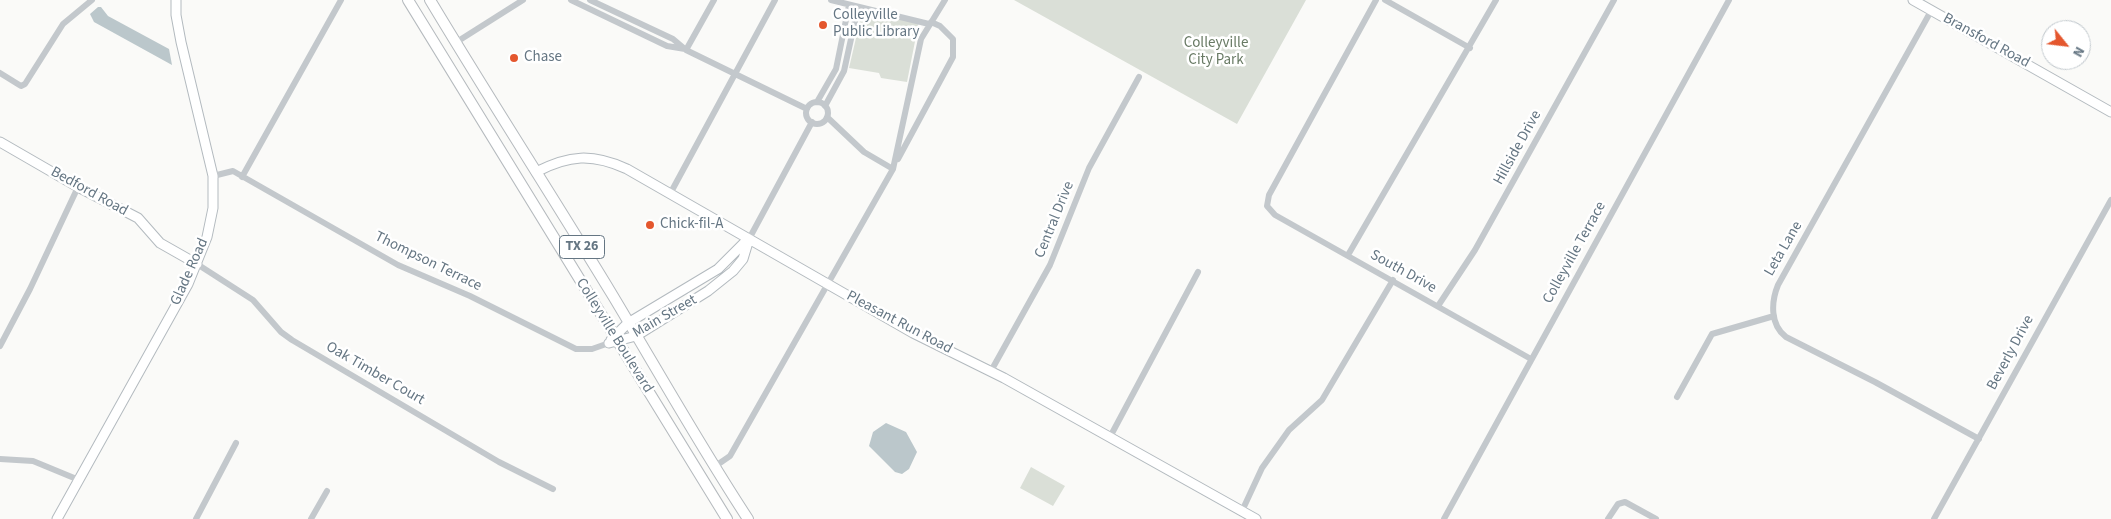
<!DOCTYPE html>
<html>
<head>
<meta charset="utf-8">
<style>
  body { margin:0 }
  #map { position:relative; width:2111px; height:519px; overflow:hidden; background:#fafaf8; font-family:"Source Sans 3",sans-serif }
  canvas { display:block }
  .north { position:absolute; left:2041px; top:20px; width:50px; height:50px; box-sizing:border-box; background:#fff; border:1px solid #c1c8cd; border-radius:50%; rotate:119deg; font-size:14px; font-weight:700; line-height:20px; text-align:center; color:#657683 }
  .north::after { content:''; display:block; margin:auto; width:18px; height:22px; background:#e4572e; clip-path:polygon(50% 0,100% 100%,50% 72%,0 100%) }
</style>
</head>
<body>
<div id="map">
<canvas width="2111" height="519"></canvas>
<div class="north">N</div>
</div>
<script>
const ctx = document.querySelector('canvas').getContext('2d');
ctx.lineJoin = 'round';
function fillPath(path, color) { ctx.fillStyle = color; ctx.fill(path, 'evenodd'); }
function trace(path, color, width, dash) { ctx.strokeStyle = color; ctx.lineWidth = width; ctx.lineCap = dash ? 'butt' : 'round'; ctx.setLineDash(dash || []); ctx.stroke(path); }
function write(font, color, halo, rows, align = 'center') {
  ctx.font = font + ' "Source Sans 3",sans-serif'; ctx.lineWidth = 5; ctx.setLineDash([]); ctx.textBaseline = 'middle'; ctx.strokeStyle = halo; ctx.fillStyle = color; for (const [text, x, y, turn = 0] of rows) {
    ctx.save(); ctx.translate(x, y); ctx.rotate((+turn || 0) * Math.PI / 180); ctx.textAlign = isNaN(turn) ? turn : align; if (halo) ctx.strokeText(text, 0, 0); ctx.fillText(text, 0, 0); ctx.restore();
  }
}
fillPath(new Path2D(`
  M1014 0H1306L1237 124Z
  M863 8 919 21 907 82 881 78 879 73 849 68Z
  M1031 467 1065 486 1053 506 1020 488Z`), '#dadfd7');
fillPath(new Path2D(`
  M98 7H101L108 16 169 49 172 65 94 22 90 14Z
  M886 423 906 432 917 452 909 469 902 474 895 472 869 446 873 432Z`), '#bbc7cb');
const secondary = new Path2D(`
  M1913 0 2111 112
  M0 142 78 187 138 218 160 243 197 264
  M536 172C569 155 592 153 627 169L913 333 1004 378 1256 519
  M611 340 628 323 718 269 748 239
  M609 343 636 336 708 291 733 271 743 259 749 239
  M57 519 188 284 207 237 213 208V176L181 42 176 15V0`);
const primary = new Path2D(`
  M408 0 727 519
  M430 0C490 100 553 197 613 296 658 371 700 446 748 519`);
trace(secondary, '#b3babf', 11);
trace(primary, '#b5babe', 12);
trace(new Path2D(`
  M571 0 667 46 685 49
  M590 0 673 39 686 50 807 109
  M831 0 929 24
  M1376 0 1269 195 1267 206 1275 215 1531 359
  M1385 0 1470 48
  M1931 11 1778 285C1771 302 1770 325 1786 337L1875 382 1979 439
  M455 43 523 0
  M686 50 714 0
  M0 73 21 86 25 84 63 24 92 0
  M817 102 836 69 849 5
  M806 113a11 11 0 1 1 22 0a11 11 0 1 1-22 0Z
  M825 106 844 71 858 7
  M827 117 864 152 893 169
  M898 159 953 57V39L940 26 931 22
  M213 176 233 171 398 265 470 296 576 349H592L609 343
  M242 177 341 0
  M670 194 775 0
  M749 239 812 122
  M1348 255 1496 0
  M197 264 253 300 281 332 292 340 499 462 553 489
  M1438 306 1475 250 1614 0
  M0 346 30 289 78 187
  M991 371 1050 265 1089 168 1139 77
  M1677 397 1712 334 1774 316
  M1110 437 1198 272
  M0 459 33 461 79 480
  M714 467 730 456 893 169 921 39 945 0
  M1242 511 1262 468 1289 430 1322 400 1393 280
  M196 519 236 443
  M311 519 327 491
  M1444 519 1729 0
  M1608 519 1618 504 1625 502 1656 519
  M1934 519 2111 200`), '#c3c8cc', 6);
trace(secondary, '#fff', 9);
trace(primary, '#fff', 10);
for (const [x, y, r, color] of [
  [823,25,5,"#e4572e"],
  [514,58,5,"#e4572e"],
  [650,225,5,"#e4572e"]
]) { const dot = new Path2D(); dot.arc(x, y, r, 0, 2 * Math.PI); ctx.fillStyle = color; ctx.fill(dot); trace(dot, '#fff', 2); }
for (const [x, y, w] of [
  [582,247,45]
]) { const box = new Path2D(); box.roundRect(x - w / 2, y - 11.5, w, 23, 4); ctx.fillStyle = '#fff'; ctx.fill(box); trace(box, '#657683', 1); }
write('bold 14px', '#657683', null, [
  ["TX 26",582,247]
]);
write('15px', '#657683', '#fff', [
  ["Colleyville",833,16],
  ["Public Library",833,33],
  ["Chase",524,58],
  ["Chick-fil-A",660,225]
], 'left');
write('15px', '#657683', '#fff', [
  ["Bransford Road",1986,41,29],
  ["Hillside Drive",1518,148,-61],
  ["Bedford Road",89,192,29],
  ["Central Drive",1055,220,-68],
  ["Leta Lane",1784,249,-60],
  ["Colleyville Terrace",1575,253,-61],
  ["Thompson Terrace",428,262,26],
  ["Glade Road",190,272,-66],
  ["South Drive",1403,272,29],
  ["Main Street",665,317,-30],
  ["Pleasant Run Road",899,323,28],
  ["Colleyville Boulevard",614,336,58],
  ["Beverly Drive",2011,353,-62],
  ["Oak Timber Court",375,374,30]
]);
write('15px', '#687a64', '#fff', [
  ["Colleyville",1216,44],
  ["City Park",1216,61]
]);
</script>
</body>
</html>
